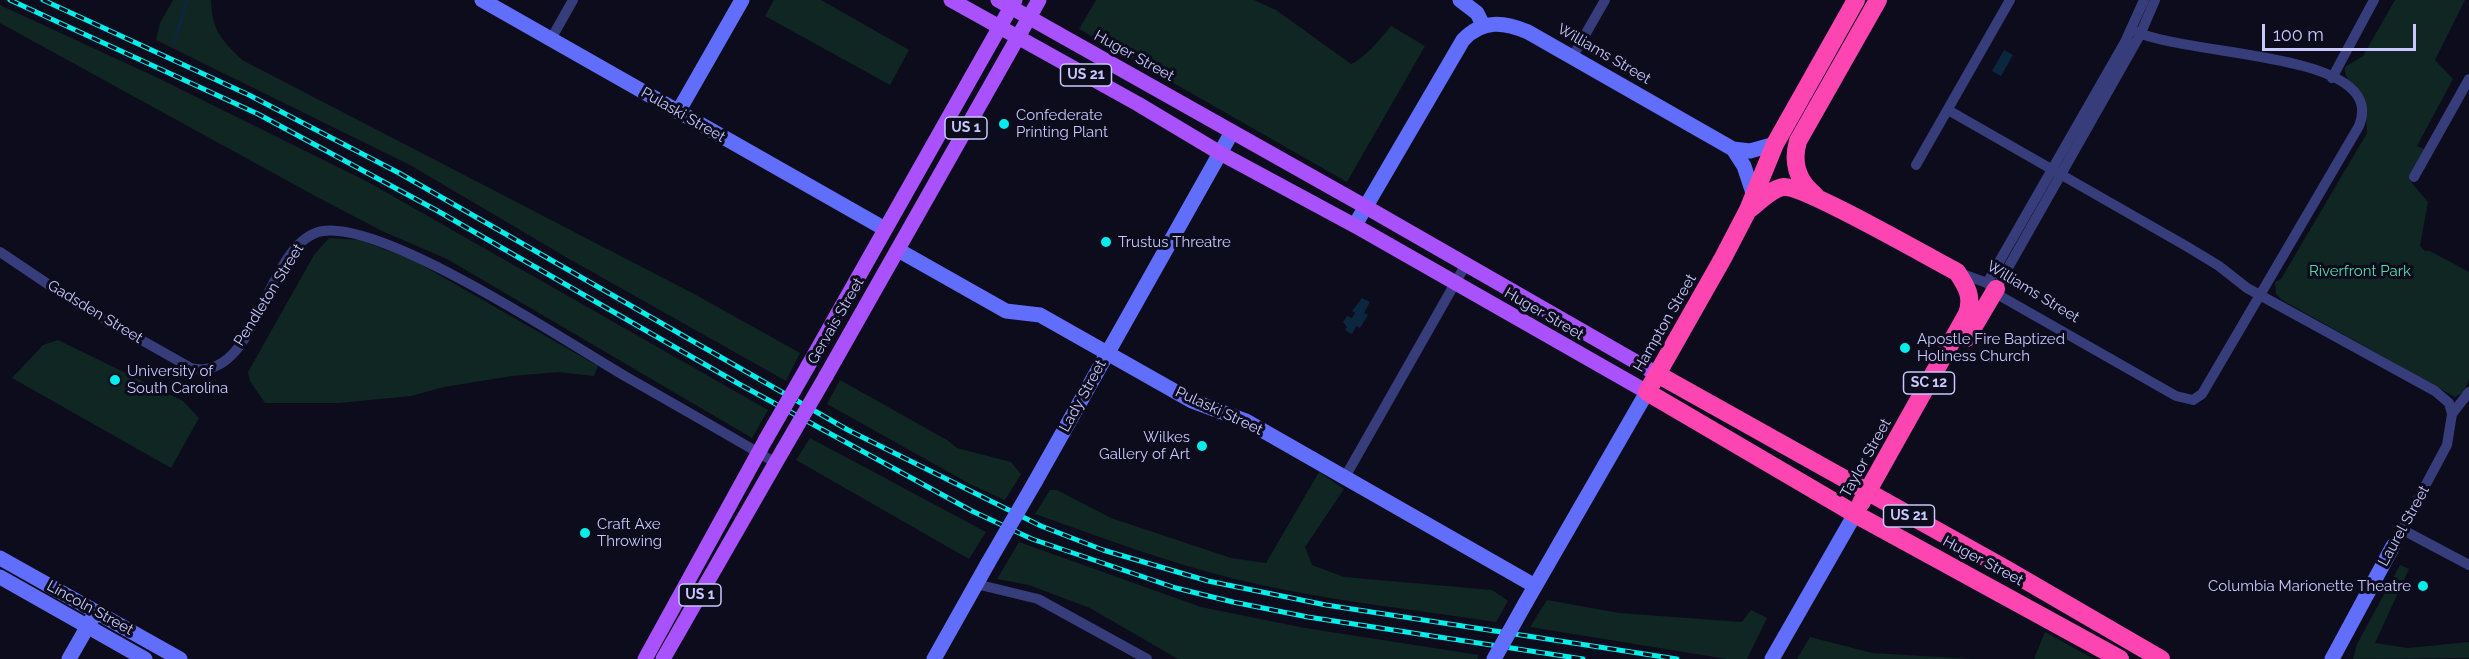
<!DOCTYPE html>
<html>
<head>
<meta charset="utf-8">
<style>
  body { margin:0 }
  #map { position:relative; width:2469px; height:659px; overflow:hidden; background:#0d0c1c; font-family:Raleway,sans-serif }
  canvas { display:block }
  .scale { position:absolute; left:2262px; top:24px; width:154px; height:27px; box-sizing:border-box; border:3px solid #c8c8fe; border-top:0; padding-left:8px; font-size:18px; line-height:21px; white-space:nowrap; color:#c8c8fe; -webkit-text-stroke:4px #0d0c1c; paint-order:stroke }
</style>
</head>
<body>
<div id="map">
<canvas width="2469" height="659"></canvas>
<div class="scale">100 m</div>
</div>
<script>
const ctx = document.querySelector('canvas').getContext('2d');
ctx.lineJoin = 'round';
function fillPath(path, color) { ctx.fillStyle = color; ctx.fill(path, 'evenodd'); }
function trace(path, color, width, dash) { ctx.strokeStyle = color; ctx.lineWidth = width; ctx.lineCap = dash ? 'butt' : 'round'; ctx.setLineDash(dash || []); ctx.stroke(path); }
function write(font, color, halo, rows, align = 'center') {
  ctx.font = font + ' Raleway,sans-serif'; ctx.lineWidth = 6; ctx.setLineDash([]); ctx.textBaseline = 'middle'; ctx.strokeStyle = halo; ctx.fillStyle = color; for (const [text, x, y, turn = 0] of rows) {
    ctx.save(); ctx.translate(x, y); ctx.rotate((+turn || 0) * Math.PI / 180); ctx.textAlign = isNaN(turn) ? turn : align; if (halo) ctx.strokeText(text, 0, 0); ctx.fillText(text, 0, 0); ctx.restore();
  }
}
fillPath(new Path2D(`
  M173 0H211C212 31 221 39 242 60L696 295 800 353 786 381 571 260 410 165 156 40 160 23Z
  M774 0H821L909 50 890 85 765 16Z
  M1096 0H1254L1276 10 1351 64C1362 61 1383 36 1391 26L1425 46 1347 182 1079 29Z
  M2395 0H2465L2435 60 2453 79 2417 146 2424 149 2412 173 2411 182 2428 202 2420 246 2425 251H2430L2469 272V379L2464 392 2455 397 2282 300 2276 294 2275 282 2281 279 2367 133 2365 99C2358 87 2343 81 2345 67L2363 56Z
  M0 5 160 79 368 182 768 410 752 438 447 259 382 231 317 197 0 23Z
  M329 238 360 240 413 260 598 366 594 376 558 372 512 376 444 387 411 396 339 403H265L250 381 248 372 314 255Z
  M58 340 183 401 199 418 171 468 12 378 43 345Z
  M840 380 947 440 957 448 1011 462 1021 474 1005 500 970 484 827 404Z
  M810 438 986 532 969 559 796 460Z
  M1319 472 1344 489 1305 547 1312 565 1344 577 1492 590 1508 601 1496 622C1410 609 1323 600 1239 580 1169 563 1103 538 1035 514L1050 490H1057L1111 518 1231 558 1266 563Z
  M1019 542 1201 607 1305 628 1479 655 1477 659H1178L1090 608 1029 585 997 579Z
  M2400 565 2409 569 2375 643 2408 648 2469 642V658L2353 659 2357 644Z
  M1547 600 1619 613 1742 622 1751 610 1767 618 1747 659H1727L1530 627Z
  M2045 632 2094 659H2034Z
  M1810 637 1872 653 1973 659H1797Z`), '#0f2623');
fillPath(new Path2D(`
  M2004 50 2013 55 2001 76 1992 71Z
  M1362 298 1370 302 1364 313 1368 315 1360 328 1356 326 1352 334 1345 330 1347 327 1343 322 1347 316 1352 318 1355 313 1352 311Z`), '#0c2640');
trace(new Path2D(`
  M174 44 187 0`), '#0c2640', 3);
trace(new Path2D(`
  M551 39 573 0
  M1573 56 1605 0
  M2332 78 2374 0
  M1948 110 2186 246 2219 266 2247 288 2435 391 2449 403 2452 414
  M1916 165 2010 0
  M2414 177 2469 79
  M0 252 76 303 191 368C259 384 265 240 323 231 386 222 564 340 623 375 674 404 725 433 776 463
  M1957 272 1987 283 2002 297 2176 396 2193 400 2202 394 2359 126C2363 116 2364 105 2357 95 2328 52 2183 54 2131 30
  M1987 283 2125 42 2144 0
  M1996 289 2140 35 2155 0
  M1345 477 1466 264
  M2403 530 2469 565
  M2393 546 2447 445 2452 414 2469 392
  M976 584 1038 599 1147 659`), '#373c7b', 10);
trace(new Path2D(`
  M482 0 885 229
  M1460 0 1477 13 1483 25
  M678 112 742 0
  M1733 149 1750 151 1775 144
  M1355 225 1463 40C1483 19 1504 22 1528 32L1733 149 1744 166 1754 196
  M898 250 1006 311 1040 315 1192 401 1246 421 1535 586
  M1035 482 1232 132
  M0 558 180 659
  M0 577 145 659
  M1526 602 1647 392
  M69 659 93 617
  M934 659 988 563
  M1772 659 1855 514
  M2332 659 2393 546`), '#616efc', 15);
trace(new Path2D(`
  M951 0 1138 104 1220 153 1361 229 1647 392
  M998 0 1366 207 1657 374
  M808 366 1015 0
  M826 376 1039 0
  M645 659 766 439
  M663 659 783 450`), '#a951fc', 15);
trace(new Path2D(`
  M1856 0 1775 144 1748 210 1723 258 1647 392 1855 514 2120 659
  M1815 195C1797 181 1792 162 1798 141L1878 0
  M1750 209C1759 202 1772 188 1784 187 1804 185 1930 258 1957 272 1967 287 1973 297 1967 314L1861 503
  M1967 338 1996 289
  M1657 374 2006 569 2161 659`), '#fc45b1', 18);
const rail = new Path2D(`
  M10 0 258 114 436 210 739 384 972 511 1032 539 1176 588 1233 602 1308 617 1583 659
  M43 0 249 95 399 173 848 430 1041 526 1103 550 1208 581 1326 605 1677 659`);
trace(rail, '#04eeec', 5);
trace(rail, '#0d0c1c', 3, [9]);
trace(new Path2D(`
  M988 563 1035 482
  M1494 659 1526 602`), '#616efc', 15);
trace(new Path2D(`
  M766 439 808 366
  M783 450 826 376`), '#a951fc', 15);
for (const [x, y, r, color] of [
  [1004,124,6,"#04eeec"],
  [1106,242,6,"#04eeec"],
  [1905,348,6,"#04eeec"],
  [115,380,6,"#04eeec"],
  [1202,446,6,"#04eeec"],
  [585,533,6,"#04eeec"],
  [2423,586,6,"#04eeec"]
]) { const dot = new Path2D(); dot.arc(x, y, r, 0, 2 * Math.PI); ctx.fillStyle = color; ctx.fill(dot); trace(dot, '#0d0c1c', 2); }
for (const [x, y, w] of [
  [1086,75,51],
  [966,128,42],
  [1929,383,51],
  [1909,516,51],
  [700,595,42]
]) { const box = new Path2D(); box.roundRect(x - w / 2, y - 11, w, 22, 4.5); ctx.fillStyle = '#0d0c1c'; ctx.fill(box); trace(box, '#c8c8fe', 1.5); }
write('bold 14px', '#c8c8fe', null, [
  ["US 21",1086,75],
  ["US 1",966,128],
  ["SC 12",1929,383],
  ["US 21",1909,516],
  ["US 1",700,595]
]);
write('15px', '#c8c8fe', '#0d0c1c', [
  ["Williams Street",1604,54,30],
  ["Huger Street",1134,56,29],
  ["Pulaski Street",683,115,30],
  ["Williams Street",2033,292,31],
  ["Pendleton Street",269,295,-58],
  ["Gadsden Street",95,312,31],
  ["Huger Street",1544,314,30],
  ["Gervais Street",836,321,-60],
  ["Hampton Street",1665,323,-60],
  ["Lady Street",1083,396,-61],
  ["Pulaski Street",1219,411,25],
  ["Taylor Street",1866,458,-61],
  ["Laurel Street",2404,526,-61],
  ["Huger Street",1983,561,28],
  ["Lincoln Street",90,608,29]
]);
write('15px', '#c8c8fe', '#0d0c1c', [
  ["Confederate",1016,115],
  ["Printing Plant",1016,132],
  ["Trustus Threatre",1118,242],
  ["Apostle Fire Baptized",1917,339],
  ["Holiness Church",1917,356],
  ["University of",127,371],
  ["South Carolina",127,388],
  ["Wilkes",1190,437,"right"],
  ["Gallery of Art",1190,454,"right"],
  ["Craft Axe",597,524],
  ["Throwing",597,541],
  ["Columbia Marionette Theatre",2411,586,"right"]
], 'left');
write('15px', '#56dcac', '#0d0c1c', [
  ["Riverfront Park",2360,271]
]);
</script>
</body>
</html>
